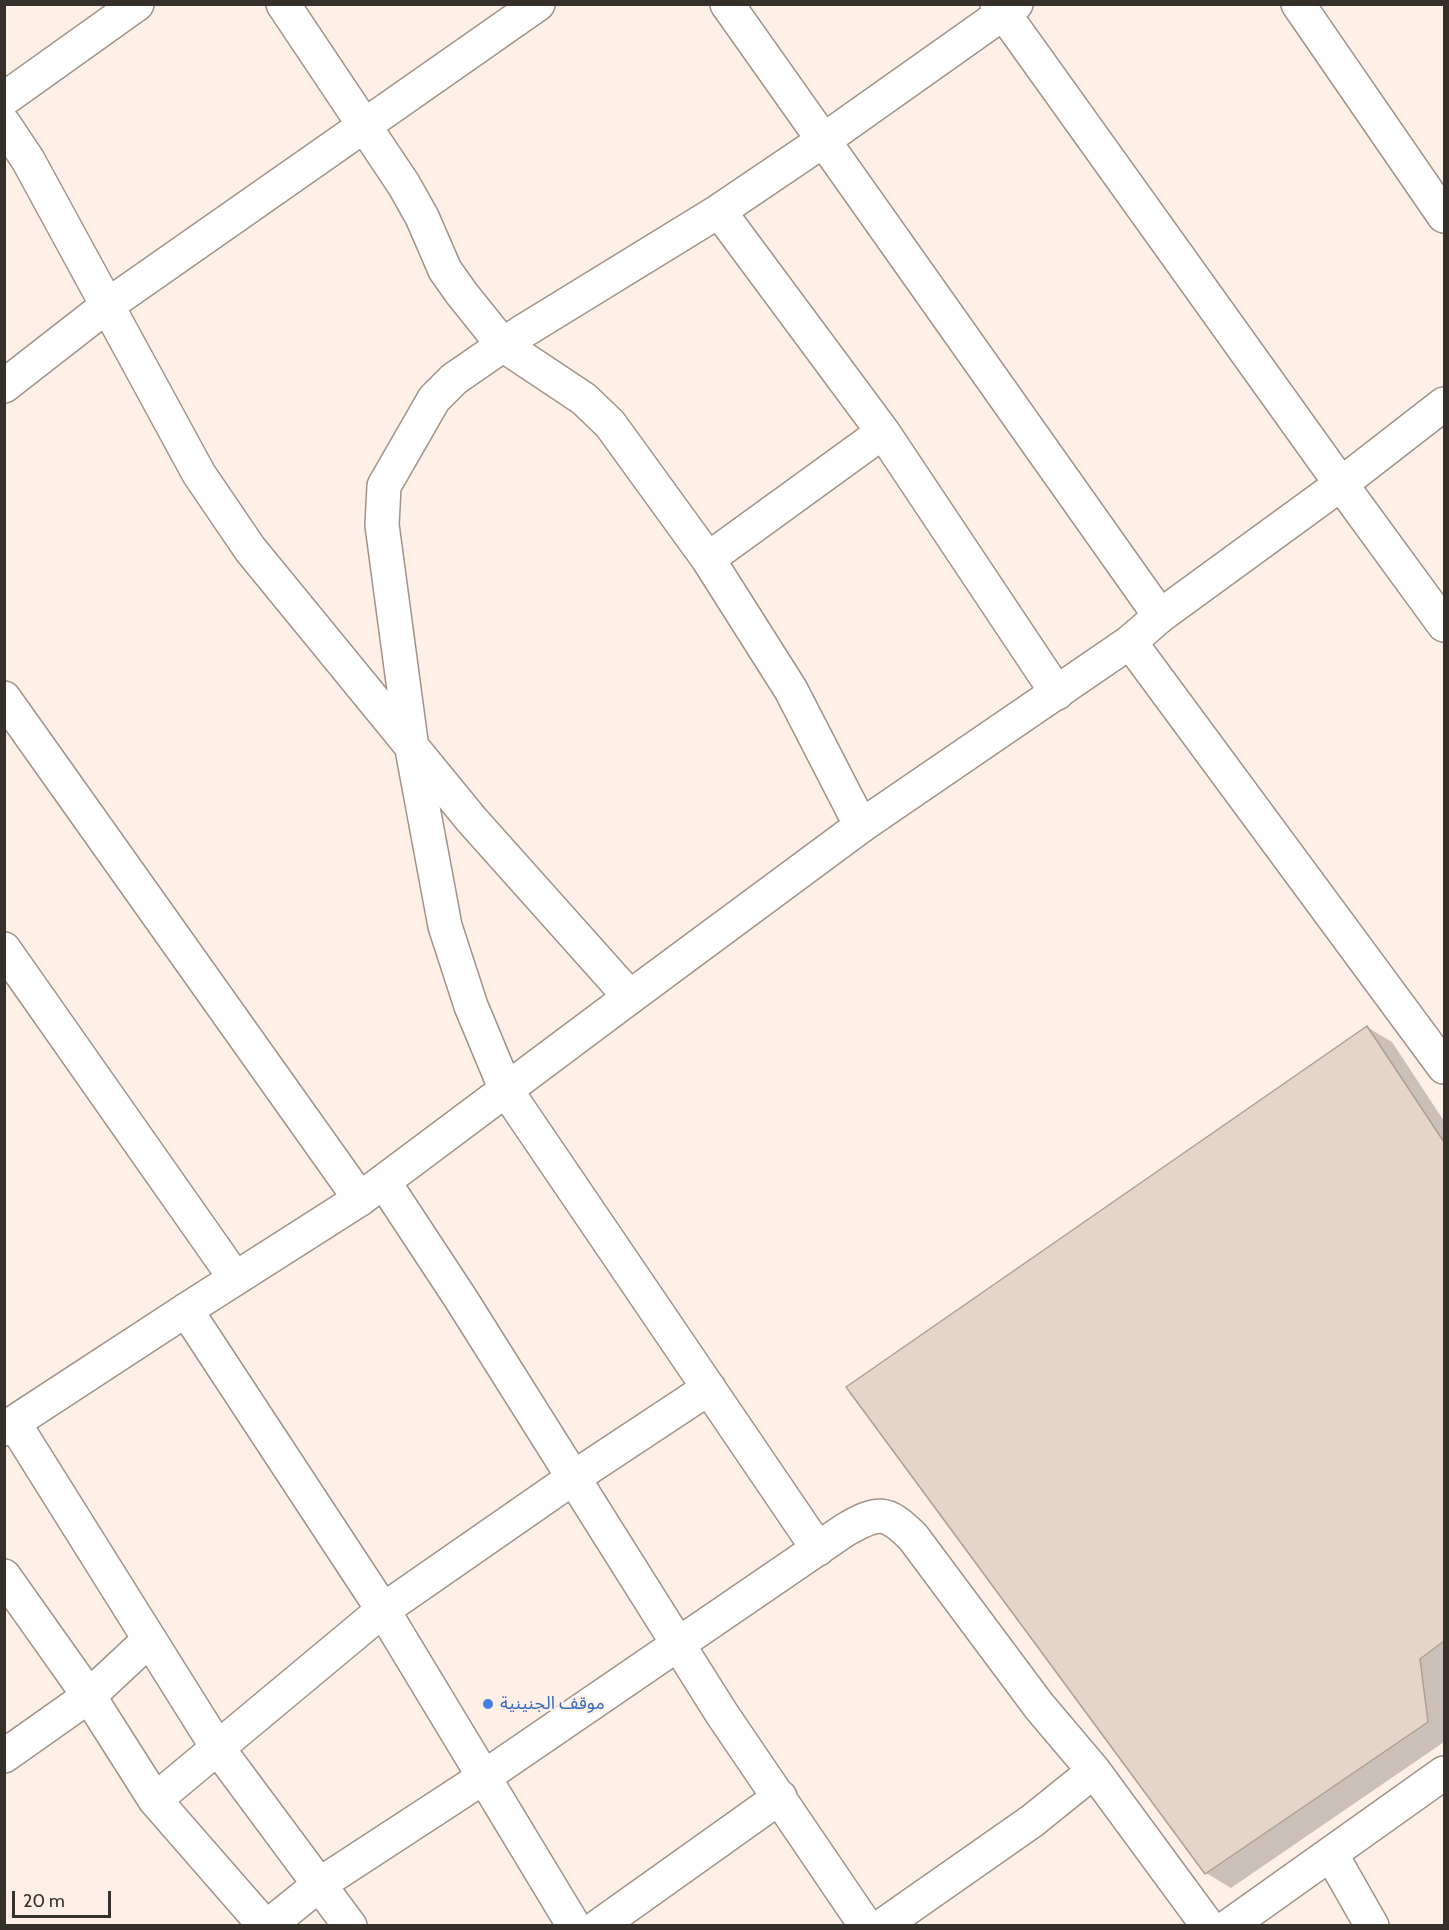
<!DOCTYPE html>
<html>
<head>
<meta charset="utf-8">
<style>
  body { margin:0 }
  #map { position:relative; width:1449px; height:1930px; overflow:hidden; background:#fef0e6; font-family:Cabin,sans-serif }
  canvas { display:block }
  .frame { position:absolute; inset:0; border:6px solid #36302b; pointer-events:none }
  .scale { position:absolute; left:12px; top:1891px; width:99px; height:27px; box-sizing:border-box; border:3px solid #36302b; border-top:0; padding-left:8px; font-size:18px; line-height:21px; white-space:nowrap; color:#36302b; -webkit-text-stroke:4px #fef0e6; paint-order:stroke }
</style>
</head>
<body>
<div id="map">
<canvas width="1449" height="1930"></canvas>
<div class="frame"></div>
<div class="scale">20 m</div>
</div>
<script>
const ctx = document.querySelector('canvas').getContext('2d');
ctx.lineJoin = 'round';
function fillPath(path, color) { ctx.fillStyle = color; ctx.fill(path, 'evenodd'); }
function trace(path, color, width, dash) { ctx.strokeStyle = color; ctx.lineWidth = width; ctx.lineCap = dash ? 'butt' : 'round'; ctx.setLineDash(dash || []); ctx.stroke(path); }
function write(font, color, halo, rows, align = 'center') {
  ctx.font = font + ' Cabin,"Noto Sans Arabic",sans-serif'; ctx.lineWidth = 5; ctx.setLineDash([]); ctx.textBaseline = 'middle'; ctx.strokeStyle = halo; ctx.fillStyle = color; for (const [text, x, y, turn = 0] of rows) {
    ctx.save(); ctx.translate(x, y); ctx.rotate((+turn || 0) * Math.PI / 180); ctx.textAlign = isNaN(turn) ? turn : align; if (halo) ctx.strokeText(text, 0, 0); ctx.fillText(text, 0, 0); ctx.restore();
  }
}
fillPath(new Path2D(`
  M1367 1027 1392 1042 1444 1121V1742L1231 1888 1206 1873 848 1388Z`), '#0003');
const building = new Path2D(`
  M1367 1026 1444 1142V1641L1420 1659 1428 1722 1205 1874 846 1387Z`);
fillPath(building, '#e5d5c9');
trace(building, '#ae9e93', 1.5);
const minor = new Path2D(`
  M283 4 404 185 422 217 445 270 462 294 503 345 584 399 610 424 708 559 791 690 861 826
  M727 4 1160 616
  M997 4 1341 484 1444 625
  M1298 4 1444 216
  M4 99 137 4
  M4 124 28 160 199 474 250 549 471 819 630 997
  M719 211 883 432 1057 693
  M4 386 108 305 538 4
  M708 559 883 432
  M1130 642 1444 1067
  M4 698 360 1199
  M4 949 235 1278
  M384 1182 461 1299 722 1714 866 1926
  M186 1310 383 1610 574 1926
  M14 1423 217 1747 350 1926
  M818 1549 506 1090 471 1006 445 926 412 749 382 525 384 486 434 399 454 379 522 332 719 211 824 140 1016 4
  M4 1576 89 1696 155 1800 265 1926
  M4 1756 89 1696 149 1640
  M155 1800 383 1610 573 1478 709 1388
  M1331 1854 1372 1926
  M268 1926 320 1884 484 1777 845 1530C878 1511 886 1510 913 1537L1039 1706 1094 1771 1208 1926
  M599 1926 780 1797
  M882 1926 1032 1821 1094 1771
  M1229 1926 1444 1773`);
const tertiary = new Path2D(`
  M4 1429 186 1310 360 1199 630 997 861 826 1130 642 1160 616 1341 484 1444 404`);
trace(minor, '#a29388', 36);
trace(tertiary, '#a29388', 36);
trace(minor, '#fff', 33);
trace(tertiary, '#fff', 33);
for (const [x, y, r, color] of [
  [488,1704,6,"#3f7fe0"]
]) { const dot = new Path2D(); dot.arc(x, y, r, 0, 2 * Math.PI); ctx.fillStyle = color; ctx.fill(dot); trace(dot, '#fef0e6', 2); }
write('18px', '#366cbe', '#fef0e6', [
  ["موقف الجنينية",500,1704]
], 'left');
</script>
</body>
</html>
